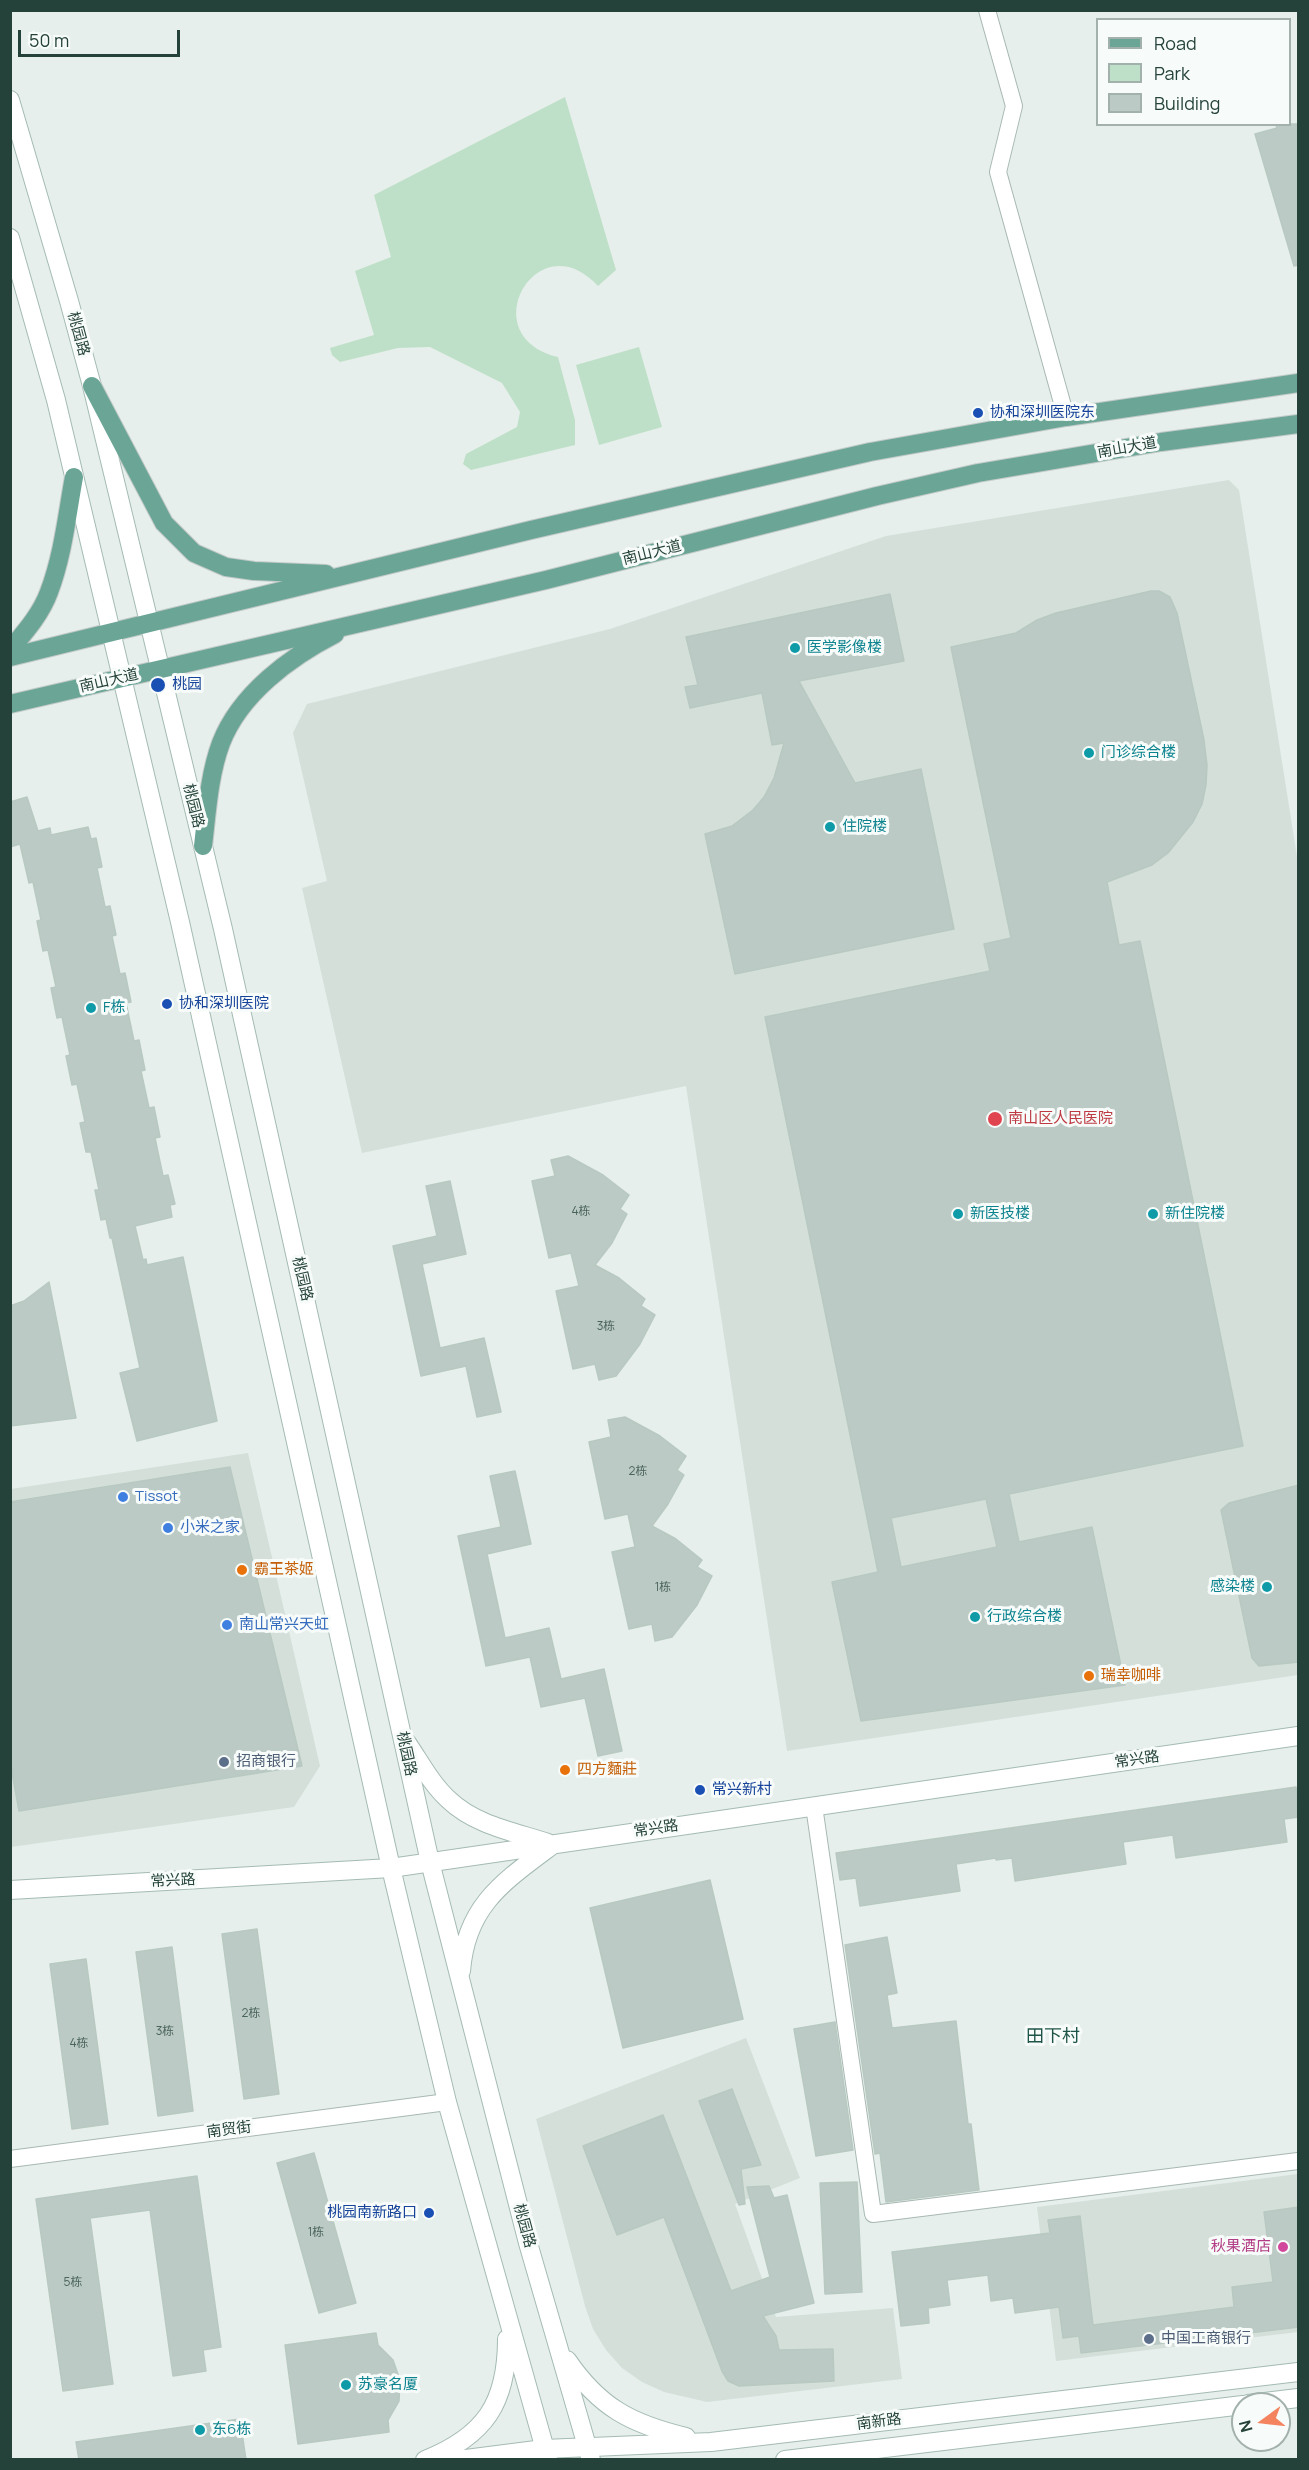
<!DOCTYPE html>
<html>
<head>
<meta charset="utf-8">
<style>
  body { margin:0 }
  #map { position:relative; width:1309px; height:2470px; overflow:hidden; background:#e6efeb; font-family:Manrope,sans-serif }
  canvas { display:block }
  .frame { position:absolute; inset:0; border:12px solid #24423a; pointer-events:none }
  .legend { position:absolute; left:1096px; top:18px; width:195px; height:108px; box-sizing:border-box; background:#f7fbf9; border:2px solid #a3b1ad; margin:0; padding:8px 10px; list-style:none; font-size:18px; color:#24423a }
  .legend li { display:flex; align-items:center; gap:12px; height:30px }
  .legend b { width:30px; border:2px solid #a3b1ad }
  .north { position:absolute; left:1231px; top:2392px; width:60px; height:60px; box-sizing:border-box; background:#f7fbf9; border:2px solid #a3b1ad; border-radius:50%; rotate:255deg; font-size:16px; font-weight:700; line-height:24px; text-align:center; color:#24423a }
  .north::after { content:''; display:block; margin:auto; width:21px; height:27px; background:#f4845f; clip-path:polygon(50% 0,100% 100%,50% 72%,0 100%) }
  .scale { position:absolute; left:18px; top:30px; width:162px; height:27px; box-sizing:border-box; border:3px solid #24423a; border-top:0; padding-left:8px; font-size:18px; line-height:21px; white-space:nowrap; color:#24423a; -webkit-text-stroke:4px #f7fbf9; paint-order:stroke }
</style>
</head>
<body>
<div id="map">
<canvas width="1309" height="2470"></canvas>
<div class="frame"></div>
<ul class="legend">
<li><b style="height:8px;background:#6aa596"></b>Road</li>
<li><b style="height:16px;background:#bfe0c8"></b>Park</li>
<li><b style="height:16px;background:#bbcac4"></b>Building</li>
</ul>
<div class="north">N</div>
<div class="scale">50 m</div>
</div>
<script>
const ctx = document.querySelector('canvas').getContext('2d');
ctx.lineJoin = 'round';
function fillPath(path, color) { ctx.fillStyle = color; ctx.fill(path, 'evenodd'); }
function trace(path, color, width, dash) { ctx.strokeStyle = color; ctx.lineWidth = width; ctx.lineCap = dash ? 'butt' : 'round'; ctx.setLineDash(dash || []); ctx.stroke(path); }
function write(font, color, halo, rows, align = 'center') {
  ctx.font = font + ' Manrope,"Noto Sans SC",sans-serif'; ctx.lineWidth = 6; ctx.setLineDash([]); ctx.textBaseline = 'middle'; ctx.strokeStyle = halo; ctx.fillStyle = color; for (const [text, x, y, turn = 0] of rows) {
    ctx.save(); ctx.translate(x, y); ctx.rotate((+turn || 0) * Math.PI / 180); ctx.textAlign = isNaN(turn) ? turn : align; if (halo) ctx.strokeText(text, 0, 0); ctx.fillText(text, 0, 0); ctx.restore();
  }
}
fillPath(new Path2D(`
  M1229 480 1239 490 1298 863V1675L787 1751 686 1086 362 1153 302 888 327 881 293 733 307 704 610 629 886 536Z
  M248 1453 320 1766 294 1807 11 1847V1489Z
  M746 2038 800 2178 735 2204 776 2317 893 2308 902 2379 707 2402 664 2392 642 2382 622 2368 606 2350 593 2329 585 2306 536 2119Z
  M1298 2174V2332L1056 2361 1037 2207Z`), '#d4dfda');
fillPath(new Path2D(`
  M565 97 616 270 598 286C538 220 471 336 558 357L575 420V445L471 470 463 464 466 454 517 427 520 412 502 383 430 347 398 348 340 362 332 355 330 348 374 335 355 271 391 257 374 195Z
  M639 347 662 427 599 445 576 365Z`), '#bfe0c8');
const building = new Path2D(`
  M1276 124H1299V265L1294 266 1255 134 1277 128Z
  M1151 591H1159L1170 597 1177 613 1204 740 1207 765 1206 785 1202 804 1193 822 1168 853 1152 865 1107 882 1119 945 1140 941 1243 1446 1009 1494 1019 1542 1092 1527 1125 1685 861 1721 832 1582 878 1572 765 1017 990 971 984 944 1011 938 951 647 1016 633 1037 620 1056 613ZM986 1499 997 1547 901 1567 891 1518Z
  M890 594 904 661 799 681 855 783 921 769 954 929 735 974 705 834 732 826 753 810 764 797 774 778 784 743 772 745 762 693 690 708 685 687 698 685 686 637Z
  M27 797 38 831 50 828 51 835 88 827 91 839 96 838 102 867 97 868 105 907 110 906 116 935 112 936 120 974 125 973 131 1002 126 1003 134 1041 139 1040 145 1070 141 1071 149 1108 154 1107 160 1137 155 1138 163 1176 168 1175 175 1204 170 1205 172 1217 135 1226 143 1260 146 1259 147 1265 183 1257 217 1421 137 1441 120 1373 140 1368 112 1238H110L106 1219 101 1220 95 1190H99L91 1152H86L80 1123 85 1122 77 1084 72 1085 66 1056 70 1055 62 1017 57 1018 51 988 56 987 48 950 43 951 37 921 41 920 33 882 29 883 20 844 10 847V802Z
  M568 1156 603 1175 629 1195 620 1209 627 1214 612 1243 595 1265 619 1278 645 1299 641 1306 655 1315 640 1344 616 1376 599 1380 595 1364 573 1369 556 1291 579 1286 571 1253 549 1258 532 1181 555 1176 551 1160Z
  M450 1181 466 1254 422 1264 440 1348 484 1338 501 1412 477 1417 466 1366 421 1376 393 1246 437 1236 426 1186Z
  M49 1282 76 1418 10 1426V1306L24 1301Z
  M625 1417 660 1436 686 1456 677 1470 684 1475 668 1504 652 1526 676 1539 702 1560 697 1567 712 1576 697 1605 672 1637 655 1641 652 1624 629 1629 612 1552 635 1547 628 1514 605 1519 589 1442 611 1437 608 1420Z
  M230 1467 302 1766 19 1811 10 1761V1502Z
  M515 1471 531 1544 487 1554 505 1638 549 1628 561 1679 604 1669 622 1751 598 1756 585 1698 541 1707 530 1657 486 1666 458 1536 501 1527 490 1476Z
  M1299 1485V1662L1259 1666 1252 1658 1221 1510 1229 1503Z
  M1296 1787 1299 1817 1284 1819 1287 1842 1176 1858 1173 1835 1123 1842 1126 1864 1015 1881 1012 1858 996 1860V1858L956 1864 960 1891 860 1906 856 1878 840 1880 836 1853Z
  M710 1880 743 2019 623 2048 590 1908Z
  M257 1929 279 2094 244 2099 222 1934Z
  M887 1937 897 1993 887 1995 892 2028 956 2021 968 2124H971L979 2190 886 2202 880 2153 875 2154 845 1945Z
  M172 1947 193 2111 158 2116 136 1952Z
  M86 1959 108 2124 72 2129 50 1964Z
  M835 2022 853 2150 816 2156 794 2029Z
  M732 2089 761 2165 741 2169 745 2204 739 2205 699 2101Z
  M663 2115 731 2291 770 2277 747 2187 769 2186 774 2198 787 2195 814 2303 763 2316 776 2336 779 2350 833 2349 834 2381 739 2386 728 2381 722 2371 664 2217 617 2235 583 2146Z
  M314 2153 356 2303 319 2313 277 2163Z
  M197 2176 221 2347 203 2350 206 2371 173 2376 150 2210 90 2218 113 2384 63 2391 36 2199Z
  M857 2182 862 2292 825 2294 820 2183Z
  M1299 2207V2327L1081 2353 1079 2336 1063 2338 1059 2307 1015 2313 1013 2298 991 2301 988 2275 947 2280 950 2305 928 2308 929 2323 901 2326 892 2252 1050 2233 1048 2220 1080 2216 1093 2325 1234 2307 1232 2287 1273 2282 1264 2212Z
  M376 2333 378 2345 393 2360 400 2380 399 2401 388 2420 389 2432 298 2444 285 2345Z
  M240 2419 246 2460H79L76 2442Z`);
fillPath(building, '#bbcac4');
trace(building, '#b8c9c2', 1.5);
const street = new Path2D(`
  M987 10 1014 106 998 172 1066 417
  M814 1806 873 2214 1298 2161
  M10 2159 447 2102`);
const secondary = new Path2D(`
  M10 100 69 301 92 386 223 929 430 1862 528 2243 591 2460
  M10 238 56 400 180 922 391 1868 447 2102 548 2460
  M407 1743C420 1762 432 1785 449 1800 475 1825 515 1832 548 1843
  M10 1890 391 1868 1298 1736
  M461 1971C466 1906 503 1882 551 1846
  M567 2360C599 2407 631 2424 686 2437
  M1248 2404 1298 2398
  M425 2460C485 2436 507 2403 507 2339
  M458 2460 544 2449 711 2442 1298 2372
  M785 2460 1243 2405`);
const primary = new Path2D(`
  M92 386 164 523 194 553 226 567 254 571 326 574
  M10 650C25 632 41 614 49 592 63 555 67 515 74 477
  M10 657 531 530 870 452 1066 417 1298 383
  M10 704 546 580 877 496 978 473 1161 442 1298 424
  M203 846C207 812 209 775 221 743 240 694 290 657 335 634`);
trace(street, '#a8b8b2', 18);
trace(secondary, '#a4bbb3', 20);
trace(primary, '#c2cac8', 20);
trace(street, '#fff', 16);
trace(secondary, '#fff', 18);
trace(primary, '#6aa596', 18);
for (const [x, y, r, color] of [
  [978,413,6,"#1a4fb4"],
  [795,648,6,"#0f9aa8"],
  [158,685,8,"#1a4fb4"],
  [1089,753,6,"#0f9aa8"],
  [830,827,6,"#0f9aa8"],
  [167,1004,6,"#1a4fb4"],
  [91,1008,6,"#0f9aa8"],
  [995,1119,8,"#e0444e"],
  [958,1214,6,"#0f9aa8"],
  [1153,1214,6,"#0f9aa8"],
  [123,1497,6,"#3f7fe0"],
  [168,1528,6,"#3f7fe0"],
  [242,1570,6,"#e8710a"],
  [1267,1587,6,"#0f9aa8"],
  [975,1617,6,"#0f9aa8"],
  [227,1625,6,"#3f7fe0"],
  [1089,1676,6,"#e8710a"],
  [224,1762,6,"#5c6f8a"],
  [565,1770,6,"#e8710a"],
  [700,1790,6,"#1a4fb4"],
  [429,2213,6,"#1a4fb4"],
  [1283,2247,6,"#d1479c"],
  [1149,2339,6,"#5c6f8a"],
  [346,2385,6,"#0f9aa8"],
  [200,2430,6,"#0f9aa8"]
]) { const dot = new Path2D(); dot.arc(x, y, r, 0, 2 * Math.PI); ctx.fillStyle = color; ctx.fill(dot); trace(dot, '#f7fbf9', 2); }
write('12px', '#4a645c', null, [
  ["4栋",581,1212],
  ["3栋",606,1327],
  ["2栋",638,1472],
  ["1栋",663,1588],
  ["2栋",251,2014],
  ["3栋",165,2032],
  ["4栋",79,2044],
  ["1栋",316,2233],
  ["5栋",73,2283]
]);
write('15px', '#24423a', '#f7fbf9', [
  ["桃园路",78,334,75],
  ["南山大道",1127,448,-10],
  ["南山大道",652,553,-14],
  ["南山大道",109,681,-13],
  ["桃园路",193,806,76],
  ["桃园路",302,1279,77],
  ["桃园路",406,1754,78],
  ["常兴路",1137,1760,-8],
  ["常兴路",656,1829,-8],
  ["常兴路",173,1881,-3],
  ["南贸街",229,2130,-7],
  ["桃园路",524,2226,75],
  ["南新路",879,2422,-7]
]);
write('15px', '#164399', '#f7fbf9', [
  ["协和深圳医院东",990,413],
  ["桃园",172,685],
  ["协和深圳医院",179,1004],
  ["常兴新村",712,1790],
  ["桃园南新路口",417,2213,"right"]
], 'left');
write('15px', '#0d838f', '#f7fbf9', [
  ["医学影像楼",807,648],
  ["门诊综合楼",1101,753],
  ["住院楼",842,827],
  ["F栋",103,1008],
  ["新医技楼",970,1214],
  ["新住院楼",1165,1214],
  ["感染楼",1255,1587,"right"],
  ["行政综合楼",987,1617],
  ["苏豪名厦",358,2385],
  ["东6栋",212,2430]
], 'left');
write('15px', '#be3a42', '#f7fbf9', [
  ["南山区人民医院",1008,1119]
], 'left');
write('15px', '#366cbe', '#f7fbf9', [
  ["Tissot",135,1497],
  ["小米之家",180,1528],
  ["南山常兴天虹",239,1625]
], 'left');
write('15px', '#c56008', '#f7fbf9', [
  ["霸王茶姬",254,1570],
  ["瑞幸咖啡",1101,1676],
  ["四方麵莊",577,1770]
], 'left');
write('15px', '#4e5e75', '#f7fbf9', [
  ["招商银行",236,1762],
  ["中国工商银行",1161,2339]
], 'left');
write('15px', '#b23c85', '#f7fbf9', [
  ["秋果酒店",1271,2247]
], 'right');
write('18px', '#1f5548', '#f7fbf9', [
  ["田下村",1053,2037]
]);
</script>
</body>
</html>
